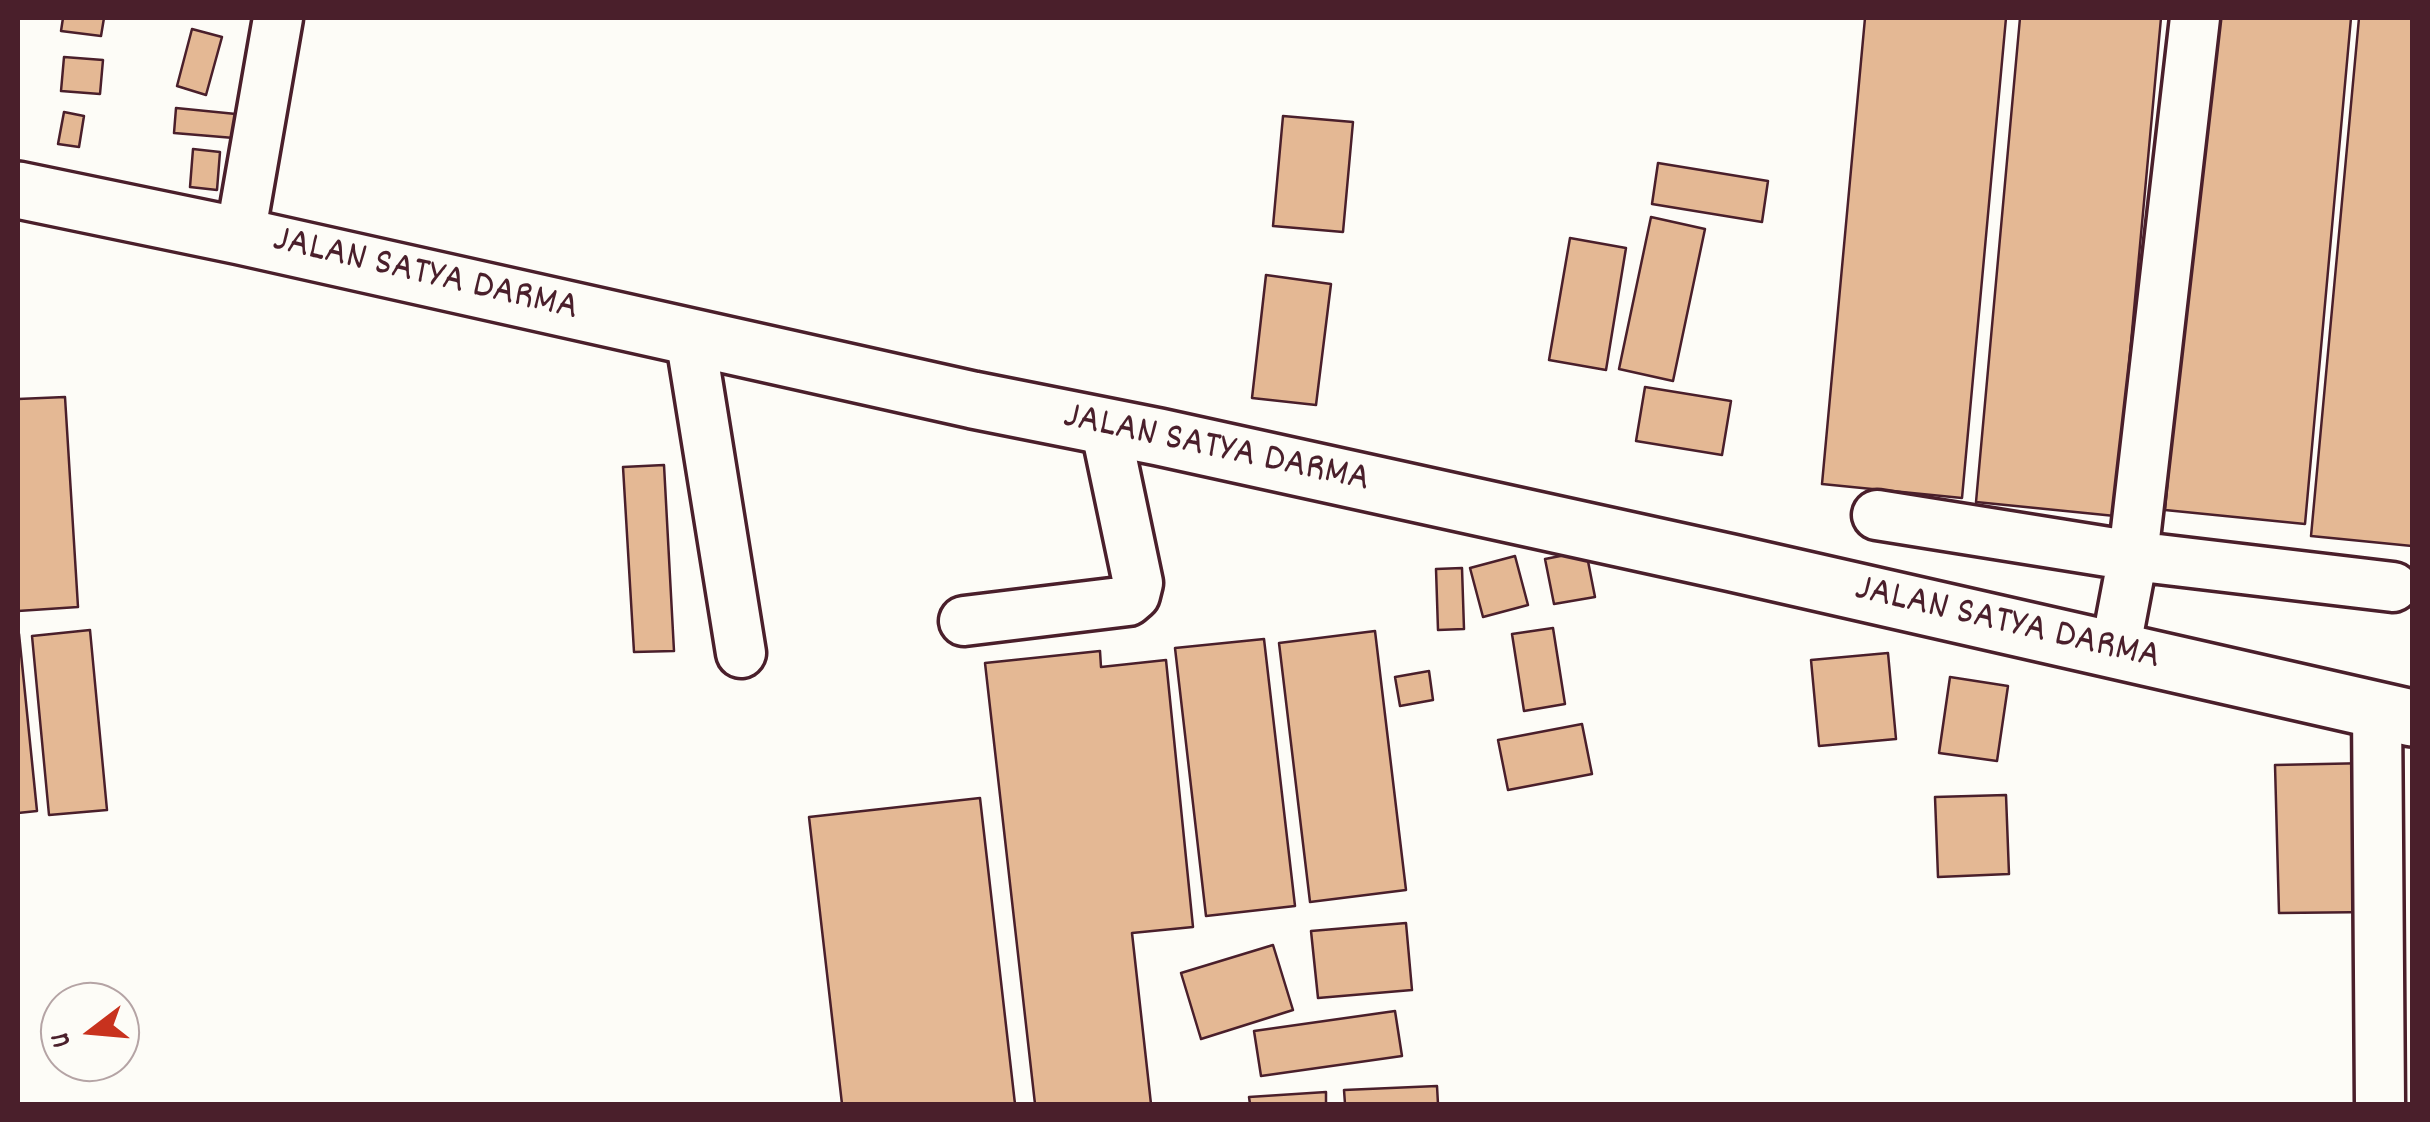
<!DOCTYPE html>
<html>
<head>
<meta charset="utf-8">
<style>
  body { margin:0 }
  #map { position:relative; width:2430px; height:1122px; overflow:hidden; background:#fdfcf7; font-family:Dekko,sans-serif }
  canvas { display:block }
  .frame { position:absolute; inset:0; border:20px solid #4a1f2b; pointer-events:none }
  .north { position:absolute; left:40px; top:982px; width:100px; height:100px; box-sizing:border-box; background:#fdfcf7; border:2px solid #b5a4a5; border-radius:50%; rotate:254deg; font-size:28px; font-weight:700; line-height:40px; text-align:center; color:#4a1f2b }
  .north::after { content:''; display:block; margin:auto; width:35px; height:45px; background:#c8321e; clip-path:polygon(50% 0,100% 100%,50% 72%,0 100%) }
</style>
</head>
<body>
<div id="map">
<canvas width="2430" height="1122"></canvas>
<div class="frame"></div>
<div class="north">U</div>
</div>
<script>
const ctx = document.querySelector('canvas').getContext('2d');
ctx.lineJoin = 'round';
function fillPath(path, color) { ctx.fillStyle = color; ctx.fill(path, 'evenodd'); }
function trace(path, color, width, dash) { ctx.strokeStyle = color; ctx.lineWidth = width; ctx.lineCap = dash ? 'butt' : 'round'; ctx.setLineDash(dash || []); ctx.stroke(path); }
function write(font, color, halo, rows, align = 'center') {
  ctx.font = font + ' Dekko,sans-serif'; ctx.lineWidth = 8; ctx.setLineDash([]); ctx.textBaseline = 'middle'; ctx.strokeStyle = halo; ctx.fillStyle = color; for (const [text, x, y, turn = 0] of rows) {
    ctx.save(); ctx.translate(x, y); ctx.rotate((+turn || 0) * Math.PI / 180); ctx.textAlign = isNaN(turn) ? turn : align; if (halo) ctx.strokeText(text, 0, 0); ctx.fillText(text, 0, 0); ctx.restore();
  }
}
const building = new Path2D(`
  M63 18H104L101 36 61 31Z
  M1865 18H2006L1962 498 1822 484Z
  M2020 18H2161L2115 516 1976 502Z
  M2210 18H2351L2305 524 2165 510Z
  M2359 18H2412V546L2311 536Z
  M192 29 222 37 206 95 177 86Z
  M64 57 103 60 100 94 61 91Z
  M176 108 236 114 234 138 174 133Z
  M64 112 84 116 79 147 58 144Z
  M1283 116 1353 122 1343 232 1273 226Z
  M193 149 220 152 217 190 190 187Z
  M1658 163 1768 181 1762 222 1652 204Z
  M1651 217 1705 229 1673 381 1619 369Z
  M1570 238 1626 248 1606 370 1549 360Z
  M1266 275 1331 284 1316 405 1252 398Z
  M1645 387 1731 401 1722 455 1636 441Z
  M65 397 78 607 18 611V399Z
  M664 465 674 651 634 652 623 467Z
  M1586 551 1595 597 1554 604 1545 559Z
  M1515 556 1528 605 1483 617 1470 568Z
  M1462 568 1464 629 1438 630 1436 569Z
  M1553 628 1565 704 1524 711 1512 634Z
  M90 630 107 810 49 815 32 636Z
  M1375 631 1406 890 1310 902 1279 643Z
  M18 634H19L37 811 18 813Z
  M1264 639 1295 906 1206 916 1175 648Z
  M1100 651 1101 667 1166 660 1193 927 1132 933 1151 1104H1035L985 663Z
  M1888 653 1896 739 1819 746 1811 660Z
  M1429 671 1433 700 1400 706 1395 677Z
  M1950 677 2008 686 1997 761 1939 753Z
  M1582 724 1592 774 1508 790 1498 740Z
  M2370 763 2374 912 2279 913 2275 765Z
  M2006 795 2009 874 1938 877 1935 797Z
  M980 798 1015 1104H842L809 817Z
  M1406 923 1412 990 1318 998 1311 931Z
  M1273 945 1293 1010 1201 1039 1181 973Z
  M1395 1011 1402 1056 1261 1076 1254 1031Z
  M1437 1086 1438 1104H1345L1344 1090Z
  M1326 1092V1104H1250L1249 1097Z`);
fillPath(building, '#e4b894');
trace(building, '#4a1f2b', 2.5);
const minor = new Path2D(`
  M240 236 278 18
  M690 336 741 653
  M1877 515 2133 556 2393 587
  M964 621 1128 601 1135 595 1138 583 1105 426
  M2115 651 2133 556 2195 18
  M2377 710 2380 1104`);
const major = new Path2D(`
  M18 190 240 236 973 400 1159 437 1732 563 2412 718`);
trace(minor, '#4a1f2b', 55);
trace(major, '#4a1f2b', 62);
trace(minor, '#fdfcf7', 48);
trace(major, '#fdfcf7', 55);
write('40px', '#4a1f2b', '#fdfcf7', [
  ["JALAN SATYA DARMA",425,277,13],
  ["JALAN SATYA DARMA",1216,451,12],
  ["JALAN SATYA DARMA",2007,626,13]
]);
</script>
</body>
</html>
